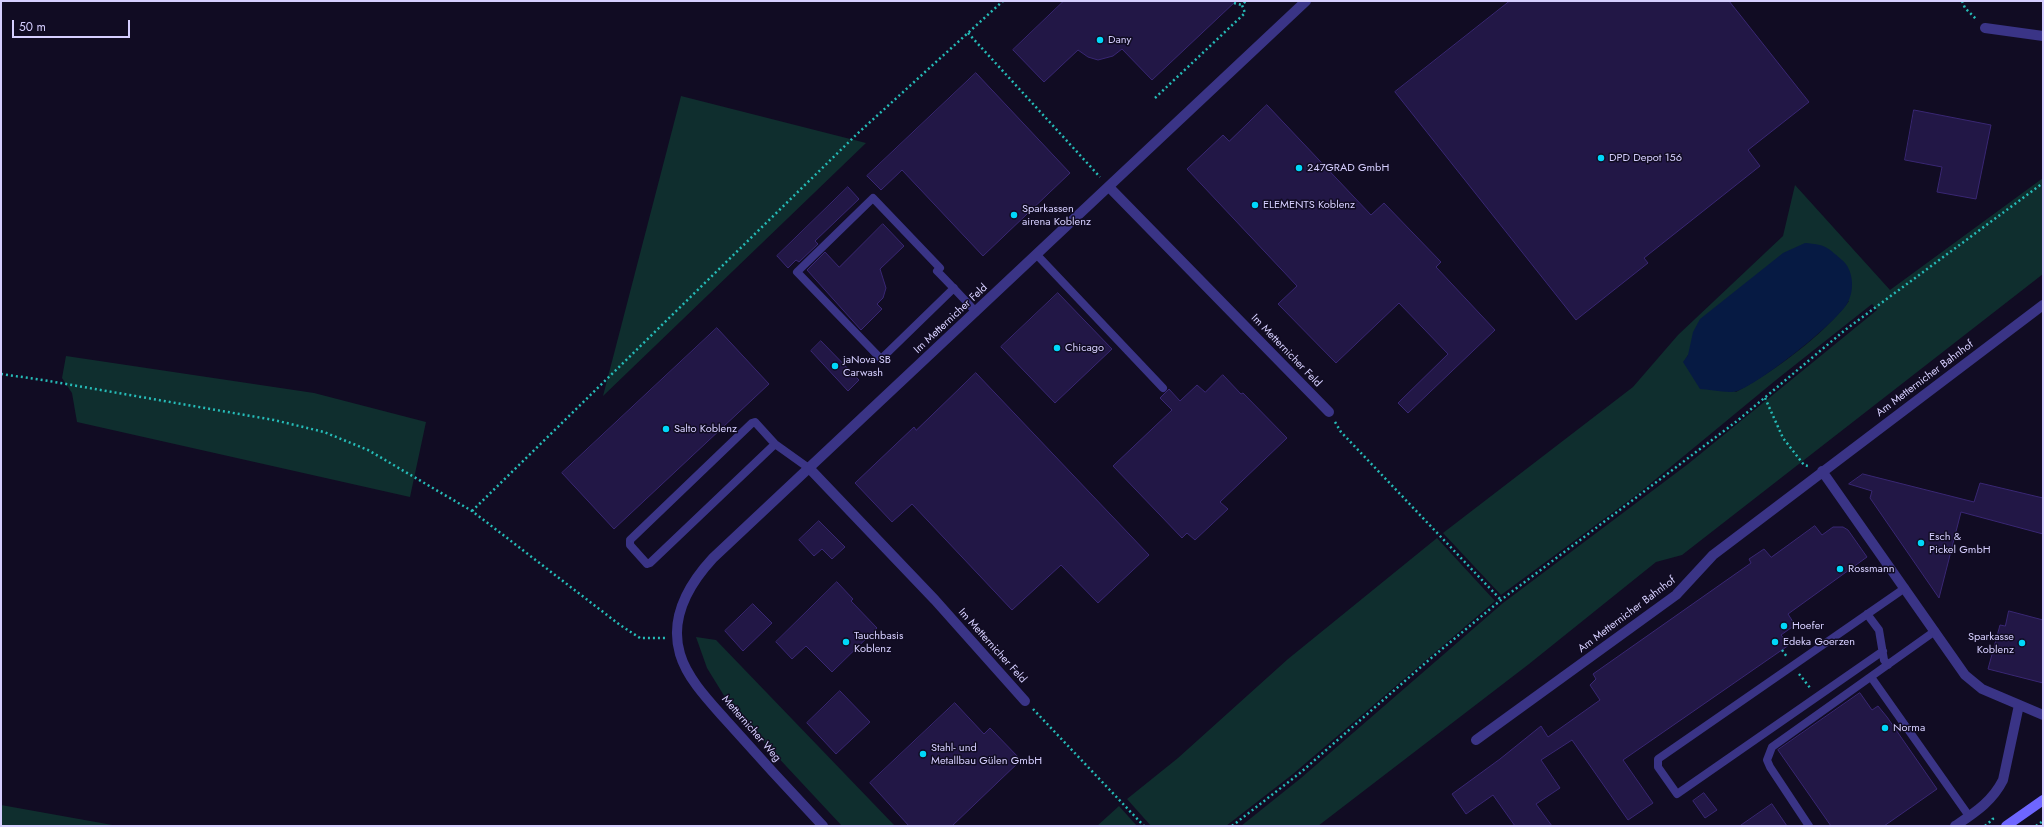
<!DOCTYPE html>
<html>
<head>
<meta charset="utf-8">
<style>
  body { margin:0 }
  #map { position:relative; width:2044px; height:827px; overflow:hidden; background:#110c23; font-family:Jost,sans-serif }
  canvas { display:block }
  .frame { position:absolute; inset:0; border:2px solid #d6cfff; pointer-events:none }
  .scale { position:absolute; left:12px; top:20px; width:118px; height:18px; box-sizing:border-box; border:2px solid #d6cfff; border-top:0; padding-left:5px; font-size:12px; line-height:14px; white-space:nowrap; color:#d6cfff; -webkit-text-stroke:3px #110c23; paint-order:stroke }
</style>
</head>
<body>
<div id="map">
<canvas width="2044" height="827"></canvas>
<div class="frame"></div>
<div class="scale">50 m</div>
</div>
<script>
const ctx = document.querySelector('canvas').getContext('2d');
ctx.lineJoin = 'round';
function fillPath(path, color) { ctx.fillStyle = color; ctx.fill(path, 'evenodd'); }
function trace(path, color, width, dash) { ctx.strokeStyle = color; ctx.lineWidth = width; ctx.lineCap = dash ? 'butt' : 'round'; ctx.setLineDash(dash || []); ctx.stroke(path); }
function write(font, color, halo, rows, align = 'center') {
  ctx.font = font + ' Jost,sans-serif'; ctx.lineWidth = 3; ctx.setLineDash([]); ctx.textBaseline = 'middle'; ctx.strokeStyle = halo; ctx.fillStyle = color; for (const [text, x, y, turn = 0] of rows) {
    ctx.save(); ctx.translate(x, y); ctx.rotate((+turn || 0) * Math.PI / 180); ctx.textAlign = isNaN(turn) ? turn : align; if (halo) ctx.strokeText(text, 0, 0); ctx.fillText(text, 0, 0); ctx.restore();
  }
}
fillPath(new Path2D(`
  M681 96 866 143 603 396Z
  M2043 178V274L1682 555 1656 562 1529 664 1318 826H1241L1301 778 1503 603 1688 464 1877 310 1872 304 1776 380 1639 493 1501 595 1443 533 1633 387 1678 335 1783 236 1795 185 1890 290ZM1849 301C1824 335 1773 372 1736 392L1684 362 1688 355Z
  M66 356 314 393 426 422 410 497 77 422 72 393 62 378Z
  M1437 538 1495 601 1293 774 1226 826H1151L1127 799 1178 758 1288 659Z
  M696 637 716 640 895 826H842L731 707 707 668Z
  M1 805 118 826H1Z
  M1119 806 1137 826H1097Z`), '#0f2e2e');
fillPath(new Path2D(`
  M1805 243C1826 245 1826 246 1842 260 1853 269 1855 289 1848 302 1838 322 1759 384 1737 391 1729 394 1709 389 1700 389L1683 362 1688 355 1693 332 1700 319 1783 253Z`), '#061a43');
const building = new Path2D(`
  M1064 1H1236L1152 80 1122 49 1113 56 1098 60 1088 57 1078 50 1044 82 1013 50Z
  M1510 1H1729L1809 102 1748 150 1760 166 1644 258 1648 263 1576 320 1395 92Z
  M976 73 1070 173 983 256 902 170 881 190 867 176Z
  M1267 105 1371 215 1384 203 1441 262 1436 267 1495 330 1408 413 1398 403 1448 354 1399 303 1336 363 1278 304 1297 286 1187 169 1223 135 1229 141Z
  M1914 110 1991 125 1976 199 1937 192 1942 167 1905 160Z
  M848 187 859 199 815 241 818 244 799 262 796 260 788 268 777 256Z
  M883 224 904 246 880 269 886 288 883 298 877 304 882 309 861 330 807 270 825 252 839 267Z
  M1058 293 1112 349 1055 403 1001 347Z
  M717 328 769 384 614 529 562 473Z
  M821 341 859 380 848 391 811 351Z
  M976 373 1149 555 1098 603 1061 565 1012 610 912 504 892 522 855 483 914 427 916 430Z
  M1223 375 1241 394 1243 393 1287 438 1220 502 1228 509 1195 540 1187 533 1182 538 1113 466 1172 410 1160 398 1169 389 1180 401 1197 385 1205 392Z
  M1863 474 1974 502 1980 483 2043 498V534L1961 512 1939 598 1870 498 1872 491 1849 484Z
  M819 521 845 547 832 559 822 549 814 556 799 540Z
  M1815 526 1822 535 1833 527H1843L1848 530 1867 557 1788 614 1795 625 1781 635 1789 645 1623 760 1653 803 1628 820 1572 740 1541 760 1560 788 1536 804 1552 826H1515L1493 795 1466 814 1452 794 1500 759 1541 726 1548 737 1600 700 1590 685 1596 679 1593 674 1751 563 1749 559 1764 549 1771 557Z
  M837 582 853 599 851 601 877 628 832 672 806 646 792 659 776 642Z
  M753 604 772 623 743 651 725 631Z
  M2009 611 2043 620V683L1988 669 2000 625 2005 626Z
  M840 691 870 722 836 754 807 723Z
  M1860 693 1872 710 1878 706 1887 717 1937 789 1884 826H1831L1778 750Z
  M955 703 984 734 990 728 1021 760 952 826H909L870 783Z
  M1704 793 1717 810 1705 818 1693 801Z
  M1772 804 1787 826H1740Z`);
fillPath(building, '#221746');
trace(building, '#392773', 1);
trace(new Path2D(`
  M1962 1 1965 8 1976 19
  M1234 3 1242 5
  M968 33 1100 177
  M1155 98 1245 13 1242 5 1246 1
  M1 374 43 380 274 420 324 432 368 450 472 511 620 625 640 638H665
  M1765 398 1783 438 1804 465 1808 466
  M1335 422 1341 432 1501 600
  M472 511 857 134 1003 1
  M1782 650 1787 657
  M1799 674 1811 689
  M1033 709 1144 826
  M1232 826 1300 773 1430 659 1501 600 1737 421 1845 330 2043 183
  M1985 826 1993 819 1991 816
  M2036 826 2043 821`), '#26bcb8', 2.5, [2, 3]);
trace(new Path2D(`
  M1037 255 1163 388
  M954 288 881 359 797 272 873 198 940 268 937 271C950 284 963 298 976 312
  M775 444 650 563 647 564 630 545V540L752 423 755 422 775 444 810 469
  M1867 614 1879 630 1884 660 1888 665
  M1883 651 1677 794 1658 767V759L1905 588
  M1871 677 1969 816
  M1809 826 1770 767 1767 760 1772 747 1935 631`), '#3a3486', 8);
trace(new Path2D(`
  M1985 28 2043 36
  M1109 187 1329 412
  M810 469 935 600 1025 701
  M1822 471 1965 675 1982 689 2043 715
  M1476 740 1676 595 1713 555 2043 305
  M1955 826C1974 813 1992 802 2003 780L2019 705`), '#3a3486', 10);
trace(new Path2D(`
  M823 826C790 791 757 755 725 719 708 700 687 678 680 654 669 617 689 584 713 558L1306 1`), '#3a3486', 10);
trace(new Path2D(`
  M2006 826 2043 800`), '#6e66ff', 10);
for (const [x, y, r, color] of [
  [1100,40,4,"#00d8fa"],
  [1601,158,4,"#00d8fa"],
  [1299,168,4,"#00d8fa"],
  [1255,205,4,"#00d8fa"],
  [1014,215,4,"#00d8fa"],
  [1057,348,4,"#00d8fa"],
  [835,366,4,"#00d8fa"],
  [666,429,4,"#00d8fa"],
  [1921,543,4,"#00d8fa"],
  [1840,569,4,"#00d8fa"],
  [1784,626,4,"#00d8fa"],
  [846,642,4,"#00d8fa"],
  [1775,642,4,"#00d8fa"],
  [2022,643,4,"#00d8fa"],
  [1885,728,4,"#00d8fa"],
  [923,754,4,"#00d8fa"]
]) { const dot = new Path2D(); dot.arc(x, y, r, 0, 2 * Math.PI); ctx.fillStyle = color; ctx.fill(dot); trace(dot, '#110c23', 1.5); }
write('11px', '#d6cfff', '#110c23', [
  ["Dany",1108,40],
  ["DPD Depot 156",1609,158],
  ["247GRAD GmbH",1307,168],
  ["ELEMENTS Koblenz",1263,205],
  ["Sparkassen",1022,209],
  ["airena Koblenz",1022,222],
  ["Chicago",1065,348],
  ["jaNova SB",843,360],
  ["Carwash",843,373],
  ["Salto Koblenz",674,429],
  ["Esch &",1929,537],
  ["Pickel GmbH",1929,550],
  ["Rossmann",1848,569],
  ["Hoefer",1792,626],
  ["Tauchbasis",854,636],
  ["Koblenz",854,649],
  ["Sparkasse",2014,637,"right"],
  ["Koblenz",2014,650,"right"],
  ["Edeka Goerzen",1783,642],
  ["Norma",1893,728],
  ["Stahl- und",931,748],
  ["Metallbau Gülen GmbH",931,761]
], 'left');
write('11px', '#d6cfff', '#110c23', [
  ["Im Metternicher Feld",951,319,-43],
  ["Im Metternicher Feld",1286,351,46],
  ["Am Metternicher Bahnhof",1925,379,-37],
  ["Am Metternicher Bahnhof",1627,615,-37],
  ["Im Metternicher Feld",992,646,48],
  ["Metternicher Weg",751,729,49]
]);
</script>
</body>
</html>
